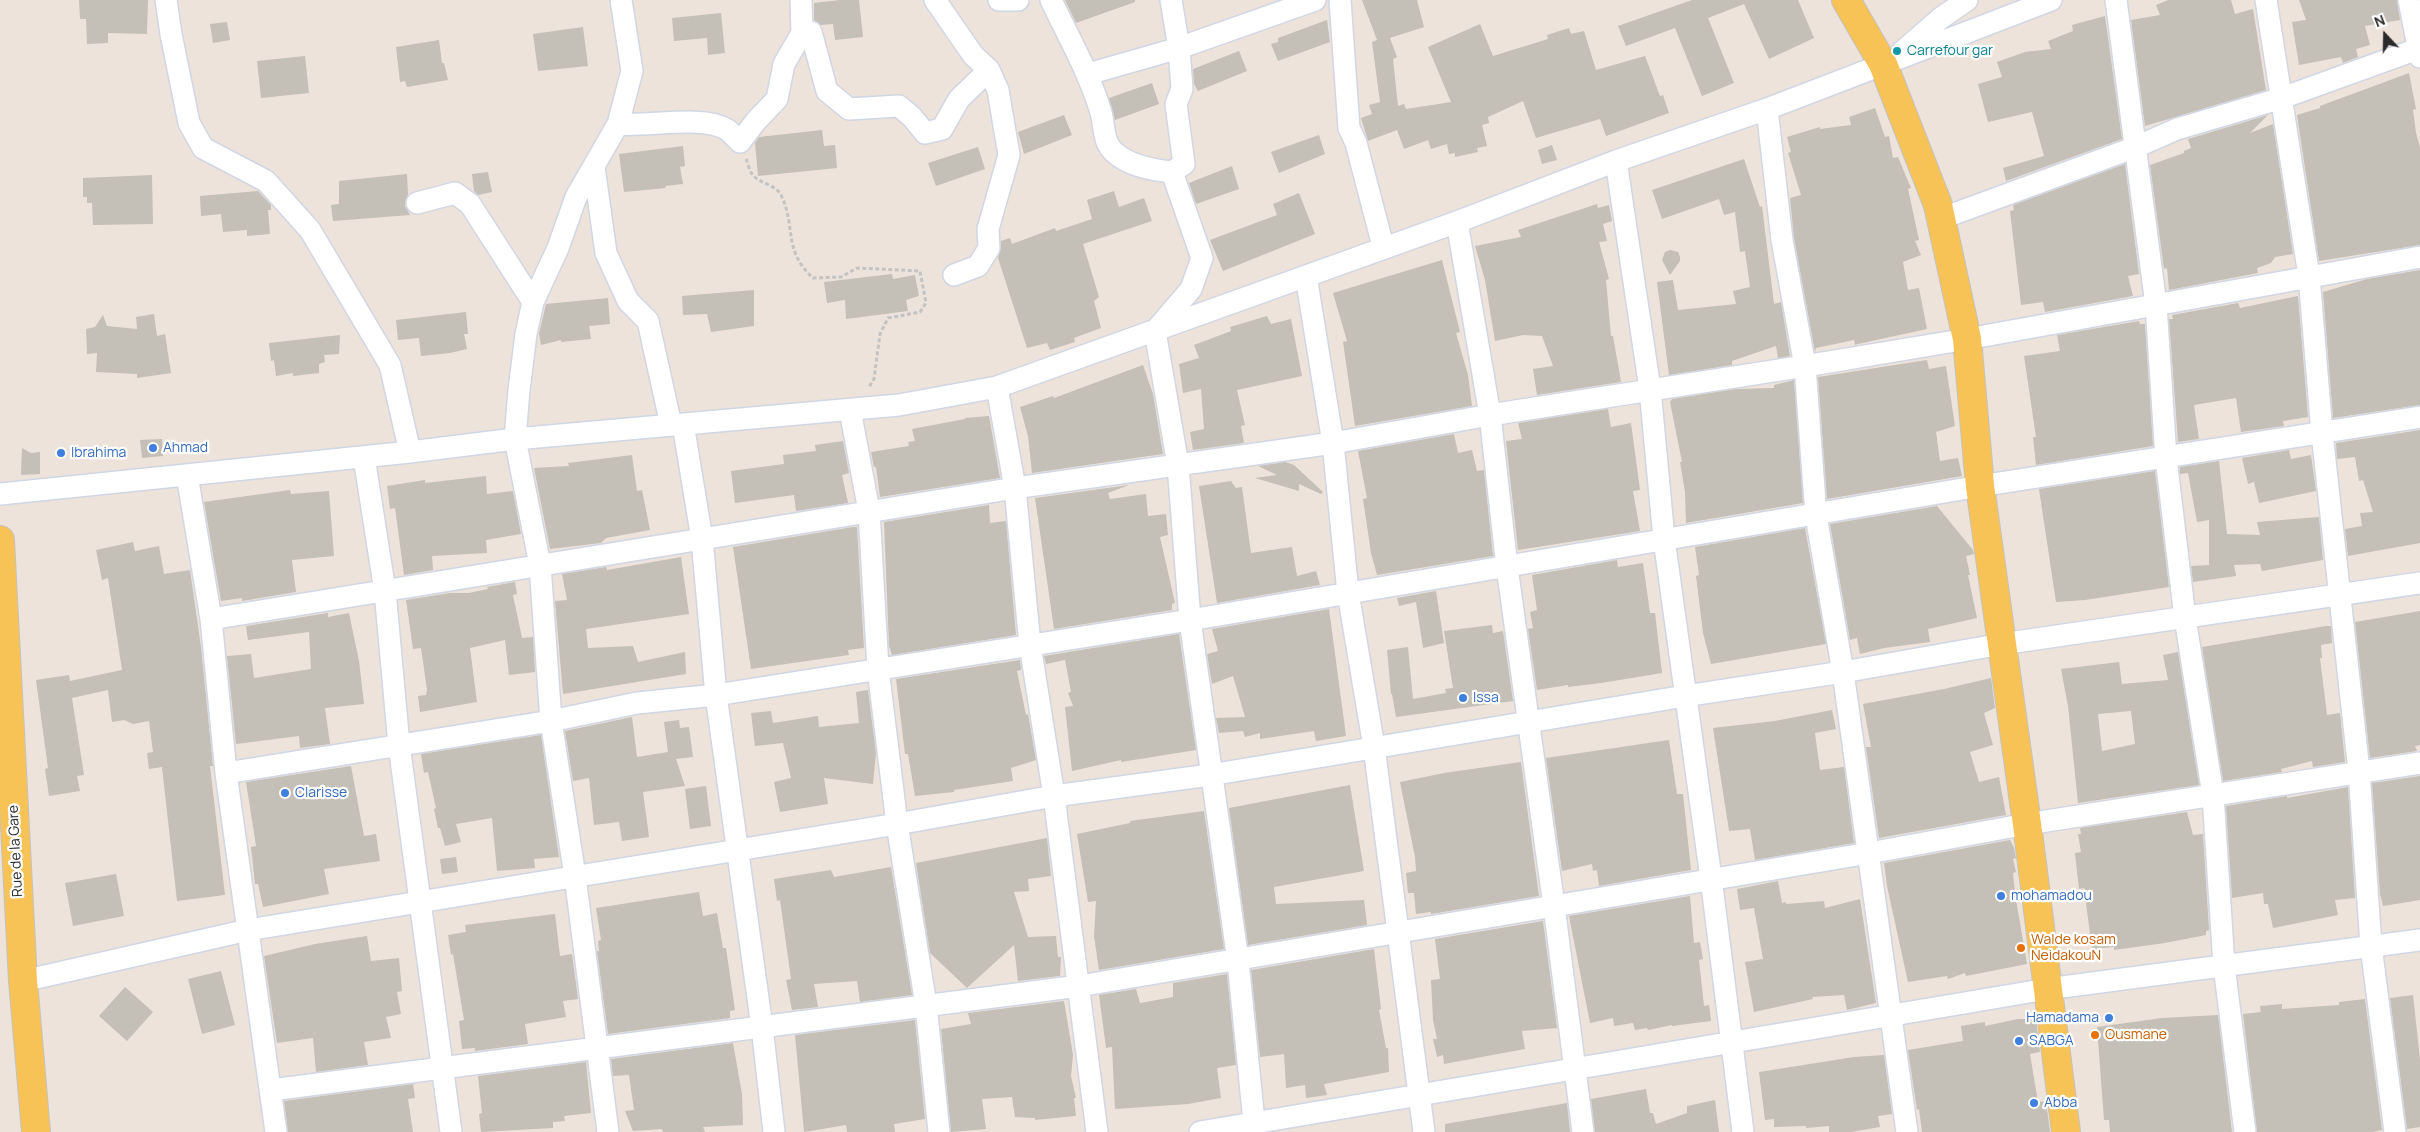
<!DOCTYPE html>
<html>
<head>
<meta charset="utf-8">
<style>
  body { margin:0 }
  #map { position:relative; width:2420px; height:1132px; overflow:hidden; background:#ede3db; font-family:Manrope,sans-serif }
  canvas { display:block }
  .north { position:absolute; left:2360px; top:10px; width:50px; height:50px; -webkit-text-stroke:4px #fff; paint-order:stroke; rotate:339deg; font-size:14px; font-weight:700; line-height:20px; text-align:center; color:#2a2a2a }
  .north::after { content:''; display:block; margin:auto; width:18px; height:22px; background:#2a2a2a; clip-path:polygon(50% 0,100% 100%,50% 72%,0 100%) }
</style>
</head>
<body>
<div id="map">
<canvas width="2420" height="1132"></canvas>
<div class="north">N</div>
</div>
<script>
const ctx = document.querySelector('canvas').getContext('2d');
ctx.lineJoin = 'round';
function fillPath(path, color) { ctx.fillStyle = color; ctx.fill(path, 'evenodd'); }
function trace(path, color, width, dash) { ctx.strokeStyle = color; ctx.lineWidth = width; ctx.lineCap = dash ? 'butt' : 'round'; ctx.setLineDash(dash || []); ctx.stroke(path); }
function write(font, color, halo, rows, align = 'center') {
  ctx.font = font + ' Manrope,sans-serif'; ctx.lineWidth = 4.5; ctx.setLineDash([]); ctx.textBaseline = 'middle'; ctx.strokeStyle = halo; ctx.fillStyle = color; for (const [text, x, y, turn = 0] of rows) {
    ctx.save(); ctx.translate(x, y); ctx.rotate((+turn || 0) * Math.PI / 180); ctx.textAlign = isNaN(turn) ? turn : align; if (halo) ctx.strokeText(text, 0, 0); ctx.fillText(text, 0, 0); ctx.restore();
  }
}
fillPath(new Path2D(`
  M79 0H148L147 34 108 33V43L87 44 86 19H80Z
  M840 0H859L863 37 835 40 833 24 821 25 814 20V3Z
  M1065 0H1135V2L1076 23Z
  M1362 0H1417L1424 27 1390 38 1397 57 1393 59 1398 106 1404 104 1406 109 1451 102 1428 47 1480 24 1493 56 1548 39 1547 35 1569 28 1571 34 1584 31 1596 70 1645 56 1660 96 1663 95 1669 113 1606 136 1600 119 1536 138 1523 101 1488 117 1489 123 1482 125 1487 146 1477 148 1478 152 1455 157V153L1449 154 1447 144 1431 149 1428 140 1404 149 1397 130 1368 141 1361 118 1372 114 1369 105 1380 102 1372 42 1377 40Z
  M1692 0H1798L1814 38 1769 59 1744 4 1708 18 1734 83 1702 96 1675 28 1626 46 1618 26Z
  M2168 0H2231L2235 14 2253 9 2266 90 2145 126 2131 20 2160 15 2156 5Z
  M2299 0H2397L2400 20 2365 26 2370 45 2356 49 2358 57 2343 63 2341 57 2299 65 2292 22 2306 20Z
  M721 13 725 53 708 55 707 38 674 41 672 18Z
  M2105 16 2122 139 2006 181 2003 168 2044 156 2032 112 1988 122 1978 84 2002 77 1997 62 2025 52 2051 49 2048 41 2073 31 2072 25Z
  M1327 20 1330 42 1278 61 1271 44 1278 42V38Z
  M227 22 230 40 213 43 210 24Z
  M583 27 588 66 538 71 533 34Z
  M439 40 442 63H444L448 80 407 87 405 81 400 82 396 47Z
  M1239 51 1247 71 1198 91 1194 84 1193 69Z
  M305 56 309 93 261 98 257 61Z
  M2409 73 2416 109 2413 110 2416 133 2420 147V245L2319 261 2297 115 2320 108V106Z
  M1152 83 1159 104 1115 120 1109 98Z
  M1875 108 1885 137 1889 136 1893 158 1898 157 1911 188 1908 189 1919 240 1915 241 1921 255 1903 262 1908 290 1919 288 1927 329 1858 344 1855 345 1854 340 1816 348 1815 352 1794 238 1790 198 1801 195 1788 153 1791 152 1787 137 1820 127V129L1851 125 1849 117Z
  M1064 115 1072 135 1024 154 1018 132Z
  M2268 115 2250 133 2273 124 2293 254 2275 257 2271 263 2257 268 2258 273 2169 290 2167 268 2164 269 2150 165 2184 153V151L2191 148 2188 139Z
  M822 130 824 146 835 145 837 168 758 176 755 143 759 137Z
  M1319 135 1325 154 1279 173 1271 152Z
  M1552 145 1557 160 1542 164 1538 150Z
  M683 146 685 166 680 167 683 184 665 186 666 188 624 192 619 154Z
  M978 147 985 169 936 186 928 163Z
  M1744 159 1760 207 1762 206 1774 304 1781 302 1790 356 1778 358 1776 346 1732 361V365L1669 375 1657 282 1673 280 1678 310 1736 304 1733 291 1750 287 1745 251 1740 252 1735 212 1724 215 1719 199 1662 219 1652 190Z
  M2125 164 2139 274 2128 276 2133 296 2045 312 2043 302 2021 305 2010 211 2014 210 2013 205Z
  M1232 166 1239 189 1196 204 1189 183Z
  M488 172 492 192 478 195 474 191 472 174Z
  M407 174 408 194 405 206 410 215 333 221 331 205 339 204V181Z
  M152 175 153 224 93 225 92 203H87V197H83V178Z
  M258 191 271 205V210H268L270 234 247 236V230L223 232 221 214 201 216 200 196Z
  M1114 191 1119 207 1144 198 1152 221 1083 244 1099 297 1094 301 1101 328 1074 338 1075 342 1050 350 1047 343 1027 348 998 258 1001 248V241L1010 238 1012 244 1055 228 1056 231 1092 219 1087 200Z
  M1299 193 1315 234 1223 271 1210 240 1277 215 1273 204Z
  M1597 204 1598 208 1609 205 1612 221 1603 224 1607 241 1599 242 1609 279 1606 280 1611 336H1613L1621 382 1537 395 1533 369 1553 366 1542 336 1523 335 1495 341 1485 280 1475 246 1521 237 1518 230Z
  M1670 250 1678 252 1680 257V261L1670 275 1662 260 1665 252Z
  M1442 260 1460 332 1456 333 1468 375 1472 406 1355 426 1343 342 1347 341 1333 293Z
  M2420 270V405L2333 418 2323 292 2367 279Z
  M892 274 893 279 915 275 919 296 906 300 908 311 846 319 845 300 827 303 824 282Z
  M754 290V326L711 332 707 314 683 315 682 296Z
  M2298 296 2308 417 2283 421 2284 426 2241 432 2236 398 2194 405 2199 439 2178 442 2169 319H2173L2172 315 2238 303 2240 308Z
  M608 298 610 324 589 326 591 339 561 342V340L541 345 539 334 546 304Z
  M466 312 468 334H464L467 349 450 353 421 356 419 338 398 340 396 320Z
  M154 314 157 336 165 334 171 373 137 378V374L96 372 97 353 87 354 86 329 95 327 103 315 107 326 137 329 136 317Z
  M1267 316 1271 324 1291 319 1302 376 1237 390 1245 425 1241 426 1244 443 1193 450 1190 432 1204 429 1201 389 1183 393 1179 364 1199 358 1194 345 1231 331 1230 327Z
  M2139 321 2140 324H2145L2153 446 2036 465 2033 437H2036L2024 356 2060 351 2057 335Z
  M340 335 339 354 324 355 325 362 319 364V373L293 376V373L276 376 274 360 271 361 269 343Z
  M1927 360 1929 369 1946 366 1955 426 1936 432 1940 461 1958 458 1962 476 1827 499 1818 377Z
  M1143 365 1153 394 1163 454 1032 473 1028 436 1020 407 1053 396 1054 398Z
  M1794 380 1803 503 1686 523 1685 492 1680 462H1682L1670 402 1672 399 1736 389 1774 388V385Z
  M1608 409 1611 427 1631 423 1640 490 1633 491 1640 531 1518 550 1506 441 1522 439 1518 423Z
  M989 416 1000 478 880 497 876 467H874L871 452 909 446 908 442 915 441 912 429 965 419V418Z
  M2420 430V543L2348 556 2345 529 2362 526 2360 513 2373 512 2363 480 2359 481 2355 457 2337 459 2336 443Z
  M1454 434 1458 453 1472 450 1477 471 1484 470 1493 556 1377 575 1371 553 1363 499 1367 498 1358 451Z
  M162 439 163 456 142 458 140 440Z
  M843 441 849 473 842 475 848 503 796 511 794 495 735 503 731 471 784 464 783 455 816 451 815 445Z
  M22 448 31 453 40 452V474L21 475Z
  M2289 450 2291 459 2311 455 2316 491 2259 503 2254 482 2248 484 2242 458Z
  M632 455 637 491 642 490 650 530 606 538 601 543 550 549 534 468 569 466 568 463Z
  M2219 461 2227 534 2260 535 2257 522 2319 517 2323 560 2262 571 2260 564 2234 565 2236 576 2193 582 2191 566 2209 565V520L2197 522 2188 473 2180 474V467Z
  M1285 462 1294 465 1323 492 1321 494 1299 484V491L1255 478 1277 475 1258 466Z
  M2155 471 2169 587 2085 600 2056 602 2039 489Z
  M486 476 487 494 513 491 521 534 486 540 487 553 432 556 433 570 404 575 395 508 390 509 387 486 425 480V483Z
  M1231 481 1236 488 1242 487 1251 553 1292 547 1297 576 1316 571 1320 585 1217 603 1199 486Z
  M1129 485 1108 493 1110 499 1146 494 1148 516 1166 514 1168 535 1160 537 1175 603 1172 604V610L1054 629 1035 498Z
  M290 490 291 494 329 491 334 556 292 560 296 592 242 601V598L221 601 204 502Z
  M989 505 990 523 1006 521 1016 635 892 655 889 646 884 522Z
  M1937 506 1973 550 1974 554 1966 556 1970 575H1968L1977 618 1928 629 1930 642 1884 648 1860 654 1857 638 1850 640 1830 524Z
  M853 527H857L864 648 848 650 849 655 751 669 733 547Z
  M1805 528 1826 644 1711 664 1703 633 1696 576 1699 575 1695 547Z
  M133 542 135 551 159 546 164 574 190 570 201 647 213 766H210L225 895 177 901 162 767 149 769 147 753 153 752 149 721 133 724 124 720 112 722 108 690 72 698 84 775 77 776 80 791 49 796 45 769 48 768 36 680 69 675 70 681 122 670 108 578 102 580 96 550Z
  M681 557 689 614 586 629 588 648 633 646 638 662 685 652 686 674 563 694 555 601 567 600 562 574 606 567 607 570Z
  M1617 560 1618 567 1643 563 1650 613H1655L1662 673 1601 683 1568 687V685L1537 690 1528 629 1533 628 1530 612 1537 610 1532 575Z
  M515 582 517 594 513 595 522 638 533 637 535 672 509 675 505 640 470 648 477 702 420 712 418 696 426 695 427 690 421 648 413 649 406 600 450 593H469L488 589 487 587Z
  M1436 591 1444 643 1423 648 1416 602 1399 606 1397 598Z
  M1329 609 1346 736 1316 741 1314 731 1260 739V733L1245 737 1243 731 1219 733 1216 718 1245 717 1233 676 1212 684 1207 654 1218 651 1212 629Z
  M2420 611V745L2415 746 2417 751 2370 758 2355 622Z
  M328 613V617L349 613 359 661 364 704 325 708 330 744 300 748 299 736 236 744 227 656 251 654 254 678 311 669 309 632 248 640 246 626Z
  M1492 625 1493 633 1503 631 1513 701 1396 717 1392 694H1391L1387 650 1408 647 1413 699 1446 693 1445 689 1453 688 1444 631Z
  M2326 626H2331L2332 643 2321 645 2322 658H2320L2327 715 2340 713 2345 762 2313 767 2312 761 2281 769 2282 772 2223 781 2202 647Z
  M1179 634 1196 750 1121 762V760L1072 771 1065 707 1073 706 1068 693 1071 692 1065 660 1046 664 1044 656Z
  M2178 652 2199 785 2078 803 2068 706 2061 669 2119 662 2122 684 2168 680 2163 655ZM2131 711 2135 744 2102 751 2098 714Z
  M1020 660 1021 670 1017 671 1026 715 1028 714 1036 760 1011 768 1013 781 954 790V792L915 796 908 754H905L896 679Z
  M1991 678 1995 708 1984 713 1993 745 1970 752 1979 782 1999 777 2006 815 1879 838 1866 747H1871L1863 704 1944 689Z
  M868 690 876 753 873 784 824 778 828 804 780 812 774 782 791 778 783 743 755 746 751 713 771 711 773 723 818 716 819 727 859 723 856 692Z
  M1832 710 1836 729 1815 733 1820 770 1844 767 1854 843 1755 860 1750 829 1729 831 1713 728 1775 721Z
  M632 717 637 757 668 752 664 722 679 720 680 728 689 727 693 757 676 759 685 786 643 792 649 837 622 841 619 822 594 825 589 778 573 781 565 731Z
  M541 735 559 857 534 859 535 868 497 871 492 818 456 824 461 842 445 846 440 828H438L434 809 436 808 428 772 424 773 421 754Z
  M1669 740 1677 794H1683L1691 870 1599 886 1597 870 1593 871 1592 864 1562 871 1546 758Z
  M1521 762 1539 896 1431 914V912L1416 914 1414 893H1408L1406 873 1416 871 1415 857 1400 782 1444 773Z
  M351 766 364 836 376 834 380 861 324 869 329 894 263 907 258 884H255L251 847 256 846 246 782Z
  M2420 776V900L2383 906 2380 894 2372 783Z
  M1350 785 1364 871 1274 887 1276 904 1364 900 1367 925 1248 945 1229 808Z
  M706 786 711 826 690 829 685 789Z
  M2348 787 2355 898 2335 900 2338 915 2273 928 2268 904H2264L2263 893 2232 898 2226 806 2287 796V798Z
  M1204 811 1224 949 1099 970 1094 936 1096 901 1088 902 1077 834 1130 823V821Z
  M2187 812 2193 835 2203 834 2209 930 2206 931V935L2165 943 2114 950V947L2092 949 2084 888 2079 889 2075 853 2081 852 2078 834H2081L2080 828Z
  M1047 838 1051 876 1028 879 1029 891 1014 892 1028 937 1056 936 1058 957H1061L1060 976 1018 981 1014 945 967 988 930 953 916 863Z
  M2010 840 2014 848 2016 858 2013 859 2016 872 2013 873 2015 894 2027 964 1966 976 1965 973 1948 979 1947 976 1908 982 1887 886 1884 863Z
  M456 857 458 872 442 874 440 859Z
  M891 867 912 995 860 1002 857 981 814 984 818 1007 792 1010 786 980 791 979 780 900 777 901 774 879 831 870 834 877Z
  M116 874 124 916 73 926 65 883Z
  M1778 881 1782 903 1786 902V904L1824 901 1825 908 1860 899 1876 1003 1847 1010 1844 995 1812 997 1813 999 1754 1012 1745 962 1763 959 1754 908 1740 910 1737 889Z
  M699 892 703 916 717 913 723 948H726L735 1010 730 1011V1018L608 1034 597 951H599L598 941 601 940 596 908Z
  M1690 896 1694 943 1700 942 1703 959 1699 960 1704 1006 1709 1005 1711 1021 1672 1026V1025L1648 1030 1647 1028 1635 1030 1633 1023 1614 1026 1613 1018 1590 1023 1569 916Z
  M555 914 560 956 572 954 578 999 563 1001 566 1017 525 1024 528 1044 475 1051V1048L462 1049 459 1021 464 1020 453 954 451 955 448 935 466 932 465 925Z
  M1543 921 1557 1028 1522 1031 1525 1049 1444 1064 1443 1055 1437 1057 1433 1039H1437L1433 1020 1431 980 1440 979 1435 939Z
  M367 936 371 961 399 958 402 991 397 992 401 1014 386 1017 391 1038 364 1042 368 1065 316 1072 313 1038 277 1043 264 956 315 944Z
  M1374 949 1381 1009 1379 1010 1386 1048H1388L1389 1072 1324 1084 1327 1095 1306 1098 1305 1085 1286 1088 1284 1054 1260 1057 1251 970Z
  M221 971 235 1025 202 1034 188 979Z
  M1227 974 1236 1065 1217 1068 1221 1098 1188 1104 1115 1109 1112 1047 1106 1048 1099 995 1136 989 1140 1003 1173 997V983Z
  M125 987 153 1012 127 1041 99 1016Z
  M2413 995 2420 1059V1127L2407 1129 2390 998Z
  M2365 999 2382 1130 2372 1132H2257L2243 1014 2261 1012 2260 1006 2282 1004V1009L2339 1005V1002Z
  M1064 1001 1073 1055 1071 1076 1076 1098H1074L1076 1116 1035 1120V1118L1015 1117 1012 1097 982 1099 986 1129 951 1132 941 1029 971 1024 968 1013Z
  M2218 1015 2232 1132H2110L2109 1120H2104L2097 1027 2162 1018Z
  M2018 1019H2036L2040 1052 2030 1054 2038 1102 2046 1101 2050 1132H1922L1919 1109 1917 1110 1908 1050 1963 1041 1961 1026 1985 1022V1026Z
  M915 1020 925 1119 894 1124 895 1132H847L846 1125 804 1132 795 1035Z
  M733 1043 742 1094 743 1125 703 1127 705 1132H663L662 1129 633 1131 625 1111 634 1110 629 1075 613 1076 611 1059Z
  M1884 1055 1892 1114 1878 1116 1880 1127 1851 1132H1829V1126L1806 1128V1126L1774 1127V1119L1765 1120 1759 1072 1854 1057Z
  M586 1062 591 1113 564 1116 565 1121 553 1122V1128L481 1132 479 1114 482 1113 478 1076Z
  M413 1084 415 1098 408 1099 413 1132H288L284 1101Z
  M1646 1089 1650 1113H1653L1656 1124 1687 1113V1106L1715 1100 1719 1132H1595L1591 1099Z
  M1567 1103 1570 1132H1445V1124Z`), '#c4bfb7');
const minor = new Path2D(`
  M166 0 171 34 189 123 203 148 266 181 310 230 390 365 410 452
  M935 0 973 55 989 70 998 90 1009 155 988 229 989 248 978 266 954 275
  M999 0H1018
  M1051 0C1068 36 1088 71 1100 109 1105 123 1102 142 1114 152 1129 166 1152 170 1172 172L1184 164 1176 104 1182 89 1179 48 1171 0
  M1340 0 1349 128 1356 143 1383 246
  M2116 0 2156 305 2166 458 2185 618 2213 795 2224 966 2245 1132
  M2266 0 2309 276 2322 433 2359 771 2371 946 2395 1132
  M2409 0 2420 57
  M802 33 811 32 827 91 849 109 899 106 912 117 925 133 942 129 959 99 989 70
  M1902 52 1941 18 1967 0
  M1088 74 1179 48 1315 0
  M1767 109 1782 240 1805 366 1816 516 1843 672 1907 1132
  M618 124C646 127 703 115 726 129 731 132 736 138 740 142L756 121 777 99 784 64 802 33 801 0
  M1616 161 1650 389 1664 539 1711 878 1743 1132
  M594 167 606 253 628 301 648 321 671 425
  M1172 172 1202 258 1191 289 1155 331 1178 465 1190 620 1238 961 1255 1132
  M417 203 455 193 470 204 533 302
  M1940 219 2136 147 2177 129 2282 98 2420 48
  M1457 222 1490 415 1507 567 1554 906 1583 1132
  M1306 276 1333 443 1348 593 1374 747 1424 1132
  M997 387 1015 488 1030 645 1054 796 1097 1132
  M850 410 869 511 878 669 897 824 926 1005 939 1132
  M683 424 702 539 716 695 762 1027 774 1132
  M364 457 385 591 399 745 451 1132
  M187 475 211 619 226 773 276 1132
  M0 494 410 452 515 439 899 405 997 387 1457 222 1616 161 1767 109 2051 0
  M211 619 1015 488 1333 443 1490 415 1805 366 1967 339 2420 257
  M226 773 551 721 637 703 716 695 1190 620 1980 486 2420 417
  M23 981 248 930 897 824 1054 796 1210 775 1685 696 1843 672 2002 644 2420 583
  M271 1090 1079 986 1869 853 2027 824 2420 763
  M608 1132 575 876 551 721 540 565 515 439 519 390 526 334 533 302 558 248 576 197 618 124 632 71 621 0
  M1200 1132 2047 989 2420 940`);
const major = new Path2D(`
  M1846 0 1883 64 1938 205 1967 339 1980 486 2027 824 2066 1132
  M0 540 23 981 36 1132`);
trace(minor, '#d0d6e3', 24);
trace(major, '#c3c3c3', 30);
trace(new Path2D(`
  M746 159C748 163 749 170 752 174 759 184 777 184 782 197 796 229 783 250 813 278L841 277 857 268 920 271 926 303 920 312 888 318 880 334 874 379 869 387`), '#c3c3c3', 3, [4, 2.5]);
trace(minor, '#fff', 21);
trace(major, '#f7c356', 28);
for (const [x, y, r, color] of [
  [1897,51,5,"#0f9aa8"],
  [153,448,5,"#3f7fe0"],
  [61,453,5,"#3f7fe0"],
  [1463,698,5,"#3f7fe0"],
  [285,793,5,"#3f7fe0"],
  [2001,896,5,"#3f7fe0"],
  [2021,948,5,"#e8710a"],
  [2109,1018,5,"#3f7fe0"],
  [2095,1035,5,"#e8710a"],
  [2019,1041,5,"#3f7fe0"],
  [2034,1103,5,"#3f7fe0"]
]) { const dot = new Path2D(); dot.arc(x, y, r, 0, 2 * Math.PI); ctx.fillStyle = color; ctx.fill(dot); trace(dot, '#fff', 2); }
write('14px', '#0d838f', '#fff', [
  ["Carrefour gar",1907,51]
], 'left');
write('14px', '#366cbe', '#fff', [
  ["Ahmad",163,448],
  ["Ibrahima",71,453],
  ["Issa",1473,698],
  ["Clarisse",295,793],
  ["mohamadou",2011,896],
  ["Hamadama",2099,1018,"right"],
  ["SABGA",2029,1041],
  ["Abba",2044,1103]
], 'left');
write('14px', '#2a2a2a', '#fff', [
  ["Rue de la Gare",16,851,-93]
]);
write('14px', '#c56008', '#fff', [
  ["Walde kosam",2031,940],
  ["NeidakouN",2031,956],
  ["Ousmane",2105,1035]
], 'left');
</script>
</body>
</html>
